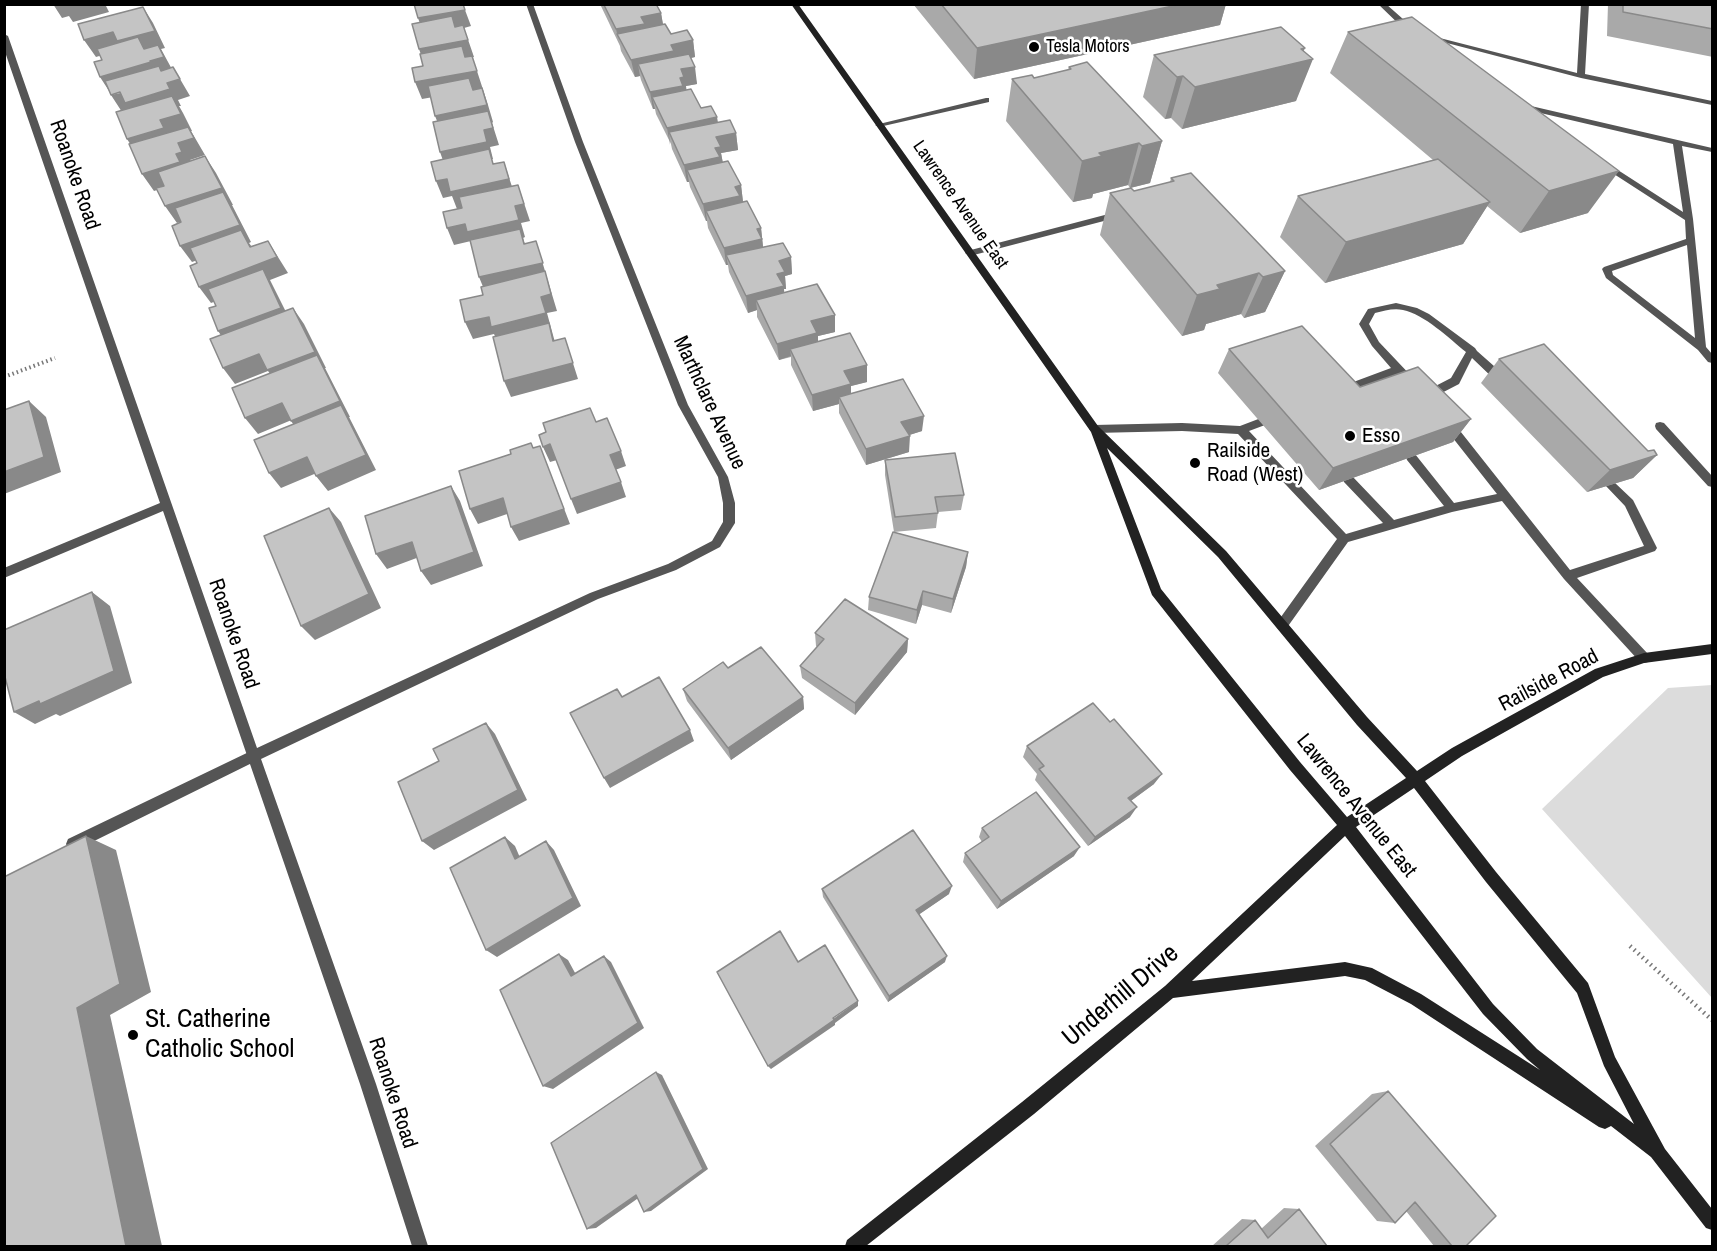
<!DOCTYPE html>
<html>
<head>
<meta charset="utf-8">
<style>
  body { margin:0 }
  #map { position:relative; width:1717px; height:1251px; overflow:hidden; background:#fff; font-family:"Archivo Narrow",sans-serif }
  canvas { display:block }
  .frame { position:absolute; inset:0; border:6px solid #000; pointer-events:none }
</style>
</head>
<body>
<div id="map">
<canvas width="1717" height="1251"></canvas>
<div class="frame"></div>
</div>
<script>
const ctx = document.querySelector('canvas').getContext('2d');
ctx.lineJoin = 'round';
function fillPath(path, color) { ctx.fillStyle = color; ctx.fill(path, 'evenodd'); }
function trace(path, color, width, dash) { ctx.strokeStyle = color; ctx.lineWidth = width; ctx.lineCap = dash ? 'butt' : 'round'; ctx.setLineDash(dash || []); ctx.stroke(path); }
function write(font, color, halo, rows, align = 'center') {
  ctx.font = font + ' "Archivo Narrow",sans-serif'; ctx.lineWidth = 5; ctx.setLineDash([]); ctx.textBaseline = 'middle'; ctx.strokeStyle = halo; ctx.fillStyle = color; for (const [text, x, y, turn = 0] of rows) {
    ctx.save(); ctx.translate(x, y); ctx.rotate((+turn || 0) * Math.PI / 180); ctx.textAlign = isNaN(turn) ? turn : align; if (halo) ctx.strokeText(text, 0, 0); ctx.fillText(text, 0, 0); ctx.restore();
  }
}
fillPath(new Path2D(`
  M1712 685V998L1542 809 1668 688Z`), '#dcdcdc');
trace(new Path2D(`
  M4 377 55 358`), '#777', 4, [1.5, 3]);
trace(new Path2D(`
  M1630 946 1712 1020`), '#777', 4.5, [1.5, 4]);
fillPath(new Path2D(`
  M1378 4H1386L1412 27V31H1406Z
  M1581 4H1589L1585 74 1712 101V105L1581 78 1424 37 1428 35 1577 73Z
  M986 98H989V102L879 127 875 125Z
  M1531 106 1712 148V152L1682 146 1693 219 1706 347 1712 354V363L1708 362 1698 350 1606 278 1602 269 1604 267 1686 239 1685 220 1600 165 1607 163 1683 212 1673 144 1532 111 1530 112 1533 116 1532 118H1526L1522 111ZM1687 245 1695 338 1613 275 1612 271Z
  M1120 211 1123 212V216L970 256 965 253 967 251Z
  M1396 303 1417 308 1429 314 1475 348 1477 351 1503 374V380H1495L1472 358 1459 384 1430 399H1422V393L1451 378 1466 352C1450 339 1424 314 1403 310 1393 308 1384 311 1375 313L1369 324 1379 342 1415 380V386H1407L1397 374 1348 393H1340V387L1391 368 1372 346 1359 324 1368 309Z
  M1261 418 1266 422 1265 425 1249 431 1346 534 1383 523 1344 482 1343 479 1348 475 1352 476 1394 520 1444 506 1407 460 1406 457 1411 453 1415 454 1454 503 1497 494 1445 428 1444 425 1445 422H1453L1570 570 1644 546 1625 506 1605 485 1610 481 1614 482 1633 500 1657 548 1655 551 1577 578 1648 654 1650 658 1648 662 1644 663 1640 662 1564 579 1502 501 1452 512 1348 542 1286 629 1282 630 1278 629 1276 625 1278 621 1337 539 1238 434 1182 431 1094 433 1089 429 1094 425 1182 423 1240 426Z
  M1660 422 1664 423 1712 476V487L1708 486 1656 429 1655 426 1656 423Z
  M253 750 258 752 260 756 258 760 78 849 73 851 68 849 66 844 68 839Z`), '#555');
fillPath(new Path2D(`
  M526 4H533L583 142 688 405 728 477 735 503V523L720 547 676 570 598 599 261 759 376 1084 428 1246H412L360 1084 163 511 4 578V568L160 503 4 49V34L8 36 257 748 590 593 668 564 712 541 723 522V503L718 477 678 405 575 142Z`), '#555');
fillPath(new Path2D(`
  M791 4H798L1098 426 1226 551 1367 717 1417 771 1452 748 1595 669 1644 653 1712 644V654L1644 663 1603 677 1462 756 1425 781 1496 872 1588 983 1615 1057 1665 1149 1712 1209V1230L1706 1228 1651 1157 1611 1126 1605 1129 1599 1127 1411 1004 1365 980 1345 976 1173 998 1034 1114 866 1246H845L847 1240 1022 1102 1165 986 1337 825 1290 770 1152 595 1091 432ZM1107 448 1218 557 1357 725 1406 778 1347 817 1300 762 1161 589ZM1414 788 1486 882 1577 993 1604 1066 1634 1124 1537 1049 1493 1004 1356 827ZM1345 836 1483 1014 1527 1059 1540 1070 1421 994 1372 968 1345 962 1192 981Z`), '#222');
fillPath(new Path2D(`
  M600 4H656L661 13 663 25 671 34 693 40 695 57 691 58 697 84 686 86V90L701 108 718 123 736 133 738 150 721 153 723 163 741 185 743 202 761 228 763 247 791 257 792 274 785 276 786 289H784V293L835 315V332L818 336V342L867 382 851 386V394L922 431 909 435V452L866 465 839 413V404L813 411 791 365V357L779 360 757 317V310L748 313 729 272 728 265H726L708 228 707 221H706L690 187 689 182H687L672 149 671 144 656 114 655 109H653L641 80 640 76 635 77 621 51 620 46Z
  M913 4H1226L1220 25 974 79Z
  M1608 4H1713V57L1607 36Z
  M1348 32 1588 213 1520 233 1487 206 1463 244 1325 283 1280 237 1298 196 1433 160 1330 73Z
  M1304 51 1296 101 1182 129 1171 118 1165 119 1143 97 1154 55Z
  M1069 67 1162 141 1150 183 1130 188 1128 185 1093 194 1092 198 1073 202 1006 121 1012 79 1034 78 1068 70Z
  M1171 178 1285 271 1265 312 1244 318 1241 314 1206 324 1204 330 1182 336 1100 235 1110 193 1134 191 1170 182Z
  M1229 349 1360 387 1471 419 1453 442 1319 490 1218 373Z
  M1499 359 1648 451 1657 455 1633 478 1587 492 1481 383Z
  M885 460 964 495 961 510 938 512 936 528 894 532 885 475Z
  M968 552 966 567 951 613 922 605 916 624 868 610 869 597Z
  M815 633 908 639 907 652 855 715 802 678 800 666 817 647 816 646Z
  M728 668 803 697 804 709 731 760 687 701 683 689Z
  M1027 746 1154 784 1131 801 1130 817 1088 846 1035 780 1037 774 1023 757Z
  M982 828 1074 856 997 909 963 862 965 853 982 842 979 837Z
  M822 889 949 894 919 914 945 962 888 1002 823 897Z
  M1388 1091 1466 1246H1434L1406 1211 1395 1223 1377 1221 1315 1146 1372 1094Z
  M1284 1208 1299 1209 1327 1246H1212L1242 1219 1255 1220 1261 1229Z`), '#a9a9a9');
fillPath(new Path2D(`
  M53 4H105L109 12 73 22 69 16 62 18Z
  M1182 4H1226L1220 25 974 79 977 48Z
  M143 7 153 23 165 48 161 49 174 73 173 67 190 96 178 100 181 106H179L183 113 192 131H191L205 155 190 160 193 169 191 179 154 191 142 174 138 156 127 139 122 112 111 95 167 83 111 94 100 77 122 49 96 57 84 40Z
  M465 10 471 26 464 28 474 57 466 58 477 71 488 105 493 122 492 123 499 145 490 147 493 159 446 169 440 152 442 133 435 116 473 90 422 99 415 82 425 66 419 49 424 35 418 18Z
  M661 13 664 30 617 34 620 46 616 29 641 17Z
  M693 40 695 57 676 61 638 64 640 76 635 77 631 60 671 45Z
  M1305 48 1299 62 1313 59 1296 101 1182 129 1195 87Z
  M695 67 697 84 686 86 687 94 652 97 655 109H653L650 92 680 78 681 69Z
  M1183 76 1171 118 1165 119 1177 77Z
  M717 117 720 134 669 132 670 145 667 128Z
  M736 133 738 150 721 153 723 164 687 170 689 182H687L684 165 715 148 716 137Z
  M1162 141 1150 183 1130 188 1142 146Z
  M1139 143 1128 185 1093 194 1092 198 1073 202 1082 161 1099 153Z
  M205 156 216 173 233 205H232L251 242 249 243 252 247 268 241 288 273 270 280 292 324 230 348 218 331 268 281 211 303 199 287 248 243 192 262 180 246 230 206 177 223 165 206Z
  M504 162 515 196 457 209 452 196 443 198 436 181Z
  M1619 171 1588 213 1520 233 1549 191Z
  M518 185 530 221 521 223 525 237 523 238 530 260 471 241 454 245 447 228 515 206Z
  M741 185 743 202 706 211 707 221H706L703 204 735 187Z
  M1490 202 1463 244 1325 283 1346 242Z
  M761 228 764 256 726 255 728 265H726L724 248 757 229Z
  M536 241 557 311 547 313 559 357 498 343 494 334 473 339 465 322 489 317 486 294 479 277Z
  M791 257 792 274 785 276 786 289H784L785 303 756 300 757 310 748 313 746 296 777 274 779 261Z
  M1285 271 1265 312 1244 318 1263 277Z
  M1259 273 1241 314 1206 324 1204 330 1182 336 1197 295 1217 285Z
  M293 308 304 324 326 368H325L350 417H349L376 470 328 491 316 476 302 436 291 421 279 386 268 371 235 384 223 368Z
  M835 315V332L818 336V349H790L791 356 779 360 777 344 811 321Z
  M565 338 578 379 511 397 504 381Z
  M867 365V382L851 386V400L839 397V404L813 411 812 395 844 371Z
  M29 401 46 417 61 472 4 494V472Z
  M282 403 294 419 258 434 245 418Z
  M924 416 922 431 900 438 901 422Z
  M1471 419 1453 442 1319 490 1333 468Z
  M910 436 909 452 866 465V449Z
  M550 444 557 460 550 462 543 447Z
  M540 446 570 524 519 541 511 527Z
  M621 451 626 466 615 470 610 455Z
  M1657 455 1633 478 1587 492 1610 470Z
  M307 457 319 472 281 488 269 473Z
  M621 482 626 497 577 514 571 499Z
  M451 486 460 501 483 566 431 585 421 571Z
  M503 498 510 513 478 524 470 509Z
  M329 508 341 522 381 608 315 640 301 626Z
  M412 542 422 556 387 569 376 554Z
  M968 552 966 567 951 613 953 599Z
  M923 591 922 605 916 624 917 610Z
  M92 592 110 606 132 683 60 716 56 714 35 724 14 712Z
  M908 639 907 652 855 715V703Z
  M803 697 804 709 731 760 728 748Z
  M486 723 495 734 527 800 434 850 422 841Z
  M690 730 694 741 610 788 604 778Z
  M1162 774 1154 784 1121 808 1128 798Z
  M1137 807 1130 817 1088 846 1095 837Z
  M86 836 116 850 151 992 110 1015 162 1246H126L77 1008Z
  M505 837 515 846 524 867 515 859Z
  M546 841 554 850 581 906 497 957 486 950Z
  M1080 847 1074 856 997 909 1001 901Z
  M952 886 949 894 914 918 916 910Z
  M559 954 568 960 580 982 571 976Z
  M604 956 611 962 644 1028 553 1089 543 1086Z
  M947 956 945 962 888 1002 889 996Z
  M858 1001V1006L835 1023V1025L771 1069 768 1066Z
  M656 1072 662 1075 708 1169 651 1211 644 1212Z
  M644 1194 596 1228 587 1229 636 1195Z`), '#898989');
const building = new Path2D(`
  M414 4H463L465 10 418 18Z
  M607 4H656L661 13 641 17 645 24 616 29 604 5Z
  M941 4H1182L977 48Z
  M1623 4H1713V29L1623 12Z
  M143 7 155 31 117 41 113 32 84 40 78 24Z
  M452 16 455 27 463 25 468 40 419 49 412 24Z
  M1412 17 1619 171 1549 191 1348 32Z
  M665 24 671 34 687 30 693 40 671 45 674 51 631 60 617 34Z
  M1281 27 1305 48 1301 49 1313 59 1195 87 1183 76 1177 77 1154 55Z
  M138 37 144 49 158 45 164 57 150 61 151 62 100 77 94 62 102 60 97 49Z
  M462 46 465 57 472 56 477 71 415 82 412 68 423 66 420 54Z
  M689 54 695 67 681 69 684 77 680 78 683 86 650 92 638 64Z
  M1087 62 1162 141 1142 146 1139 143 1099 153 1102 156 1082 161 1012 79 1032 75 1034 78 1071 69 1069 67Z
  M159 66 161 71 173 67 180 79 167 83 170 89 125 103 120 92 111 95 105 81Z
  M469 78 473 90 482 88 487 105 435 116 428 86Z
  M691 89 701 108 711 106 717 117 667 128 652 97Z
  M172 96 181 114 160 120 164 128 127 139 116 112Z
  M488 111 493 128 484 130 487 142 440 152 433 122Z
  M730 120 736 133 716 137 721 147 715 148 720 157 684 165 669 132Z
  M188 127 194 138 178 143 182 152 176 154 180 162 142 174 129 144Z
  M489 149 493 164 504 162 509 179 450 192 447 179 436 181 431 162Z
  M205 156 222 188 165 206 156 188 164 186 158 172Z
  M1438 159 1490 202 1346 242 1298 196Z
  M728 161 741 185 735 187 740 196 703 204 687 170Z
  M1191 173 1285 271 1263 277 1259 273 1217 285 1220 289 1197 295 1110 193 1131 188 1134 191 1174 181 1171 178Z
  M518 185 524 204 515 206 519 220 467 232 465 224 447 228 443 212 462 208 459 197Z
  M223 192 240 225 180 246 172 226 181 222 175 208Z
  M747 201 761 228 757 229 762 239 724 248 706 211Z
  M520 229 524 244 536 241 543 263 479 277 470 240Z
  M241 230 250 247 268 241 277 257 199 287 190 266 197 263 190 248Z
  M783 243 791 257 779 261 785 272 777 274 784 286 746 296 726 255Z
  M263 269 281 308 218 331 209 308 216 306 208 289Z
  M545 271 551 294 541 297 546 313 491 327 489 317 465 322 460 300 483 295 481 287Z
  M817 284 835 315 811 321 817 333 777 344 756 300Z
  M293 308 315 352 267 370 259 354 223 368 210 339Z
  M549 323 553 341 565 338 573 363 504 381 493 337Z
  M1302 326 1360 387 1418 367 1471 419 1333 468 1229 349Z
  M850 333 867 365 844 371 851 384 812 395 790 349Z
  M1544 344 1648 451 1654 450 1657 455 1610 470 1499 359Z
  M317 355 340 401 291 421 282 403 245 418 232 388Z
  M903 379 924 416 901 422 910 436 866 449 839 397Z
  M29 401 44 457 4 472V410Z
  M341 405 366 455 316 476 307 457 269 473 254 440Z
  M590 408 596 422 607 418 621 451 610 455 621 482 571 499 550 444 543 447 539 435 546 432 543 423Z
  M531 443 533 448 540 446 564 509 511 527 503 498 470 509 459 471 511 454 510 450Z
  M955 453 964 495 935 497 938 513 895 517 885 460Z
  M451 486 474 552 421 571 412 542 376 554 365 516Z
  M329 508 369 594 301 626 264 536Z
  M893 532 968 552 953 599 923 591 917 610 869 597Z
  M92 592 114 671 40 704 39 701 14 712 4 673V630Z
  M845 599 908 639 855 703 800 666 824 639 815 633Z
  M761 647 803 697 728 748 683 689 723 662 728 668Z
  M659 677 690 730 604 778 570 713 617 689 622 697Z
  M1093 703 1110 722 1114 719 1162 774 1128 798 1137 807 1095 837 1039 769 1044 766 1027 746Z
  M486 723 518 790 422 841 398 782 439 761 433 749Z
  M1036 792 1080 847 1001 901 965 853 989 837 982 828Z
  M913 830 952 886 916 910 947 956 889 996 822 889Z
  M86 836 120 984 77 1008 126 1246H4V877Z
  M505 837 515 859 546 841 573 898 486 950 450 868Z
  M780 931 798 962 825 945 858 1001 833 1018 834 1020 768 1066 717 972Z
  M559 954 571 976 604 956 638 1023 543 1086 500 990Z
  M656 1072 703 1169 644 1212 636 1195 587 1229 551 1143Z
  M1388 1091 1496 1216 1466 1246H1452L1415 1202 1395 1223 1330 1144Z
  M1299 1209 1327 1246H1226L1255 1220 1268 1238Z`);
fillPath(building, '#c4c4c4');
trace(building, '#898989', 1.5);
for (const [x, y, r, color] of [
  [1034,47,6,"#000"],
  [1350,436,6,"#000"],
  [1195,463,6,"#000"],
  [133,1035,6,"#000"]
]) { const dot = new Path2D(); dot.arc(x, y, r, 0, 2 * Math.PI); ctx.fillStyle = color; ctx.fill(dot); trace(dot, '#fff', 2); }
write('18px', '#000', '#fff', [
  ["Tesla Motors",1046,47]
], 'left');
write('18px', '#000', '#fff', [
  ["Lawrence Avenue East",960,205,55]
]);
write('21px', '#000', '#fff', [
  ["Roanoke Road",74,175,71],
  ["Marthclare Avenue",709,403,65],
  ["Roanoke Road",233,634,71],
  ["Railside Road",1549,681,-28],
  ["Lawrence Avenue East",1356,806,51],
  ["Roanoke Road",392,1093,72]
]);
write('21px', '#000', '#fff', [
  ["Esso",1362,436],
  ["Railside",1207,451],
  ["Road (West)",1207,475]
], 'left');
write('26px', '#000', '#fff', [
  ["Underhill Drive",1121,996,-40]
]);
write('26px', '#000', '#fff', [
  ["St. Catherine",145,1020],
  ["Catholic School",145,1050]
], 'left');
</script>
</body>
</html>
